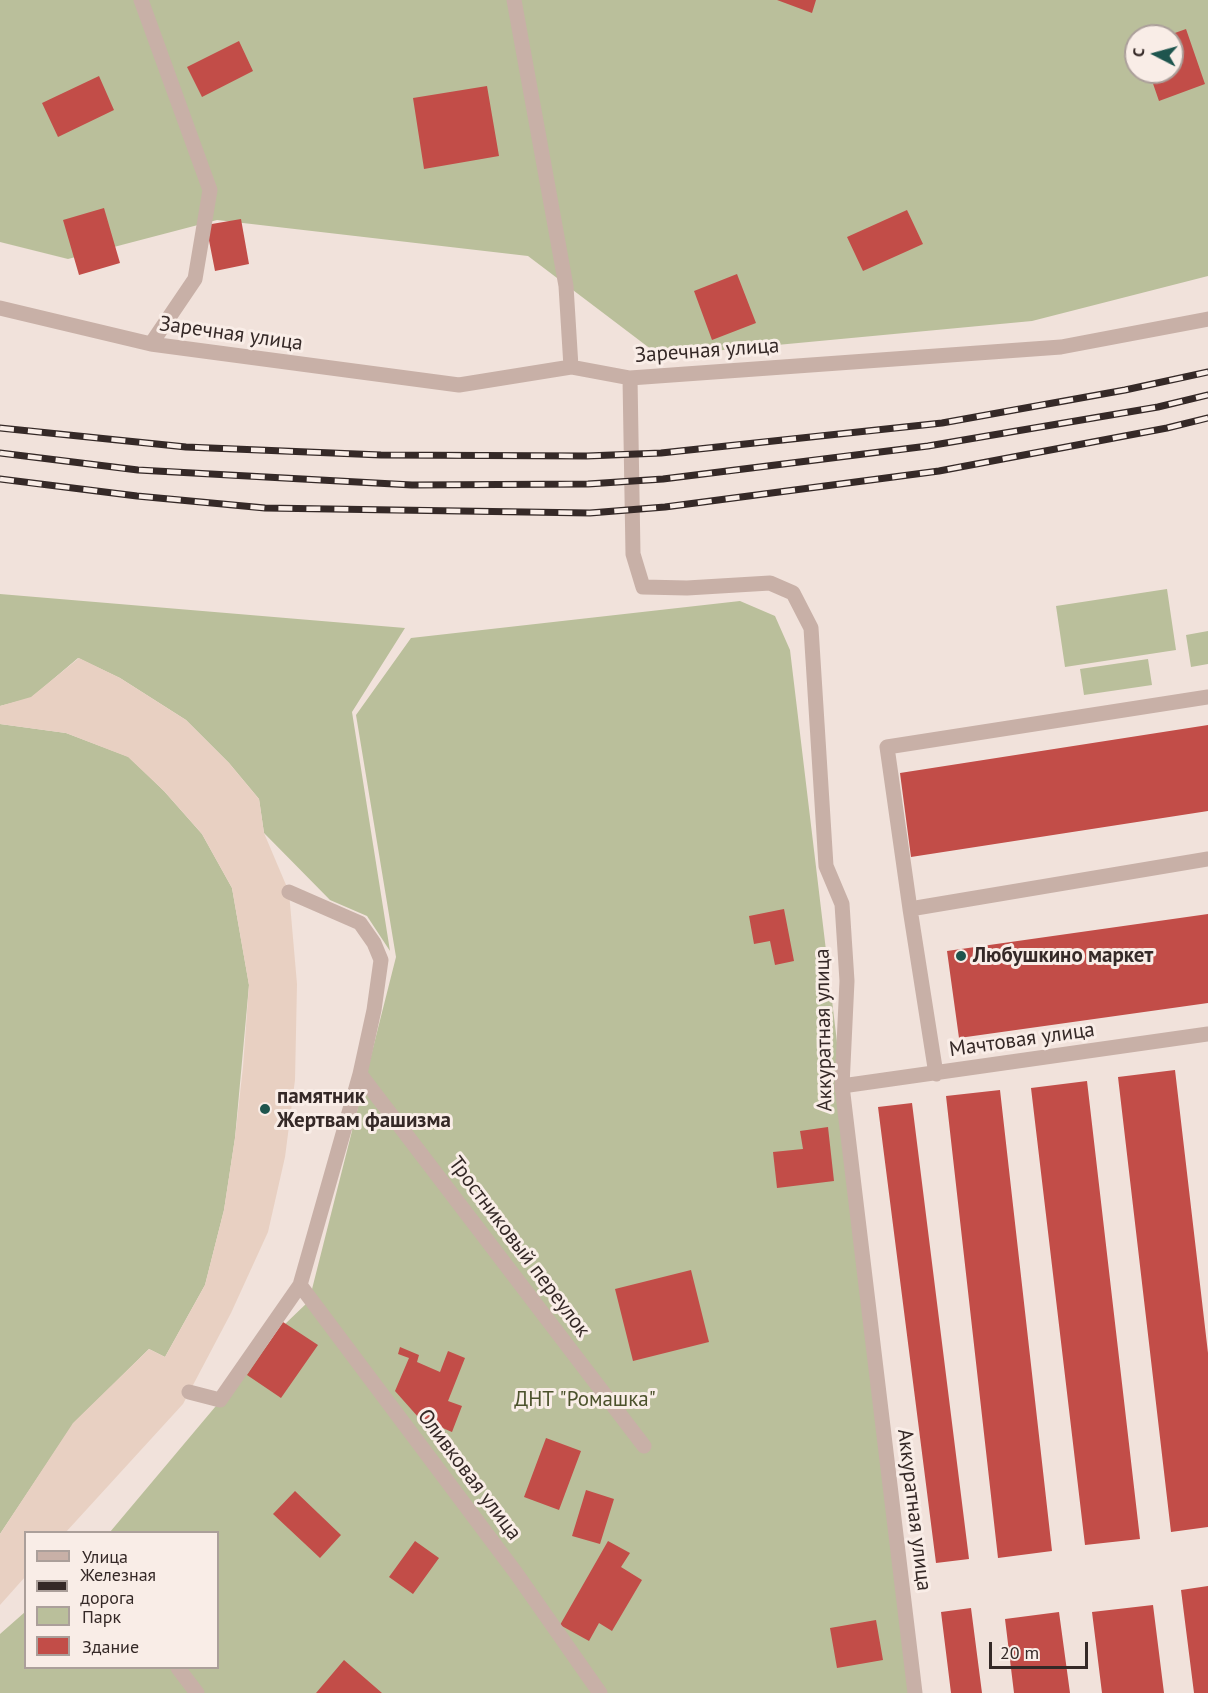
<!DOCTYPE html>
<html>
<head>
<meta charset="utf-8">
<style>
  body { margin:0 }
  #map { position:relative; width:1208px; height:1693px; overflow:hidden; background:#f1e2db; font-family:"PT Sans",sans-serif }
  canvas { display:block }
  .legend { position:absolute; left:24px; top:1531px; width:195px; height:138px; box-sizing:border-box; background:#f9ede7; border:2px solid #ab9f9a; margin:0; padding:8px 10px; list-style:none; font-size:18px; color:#352927 }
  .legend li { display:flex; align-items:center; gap:12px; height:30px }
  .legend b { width:30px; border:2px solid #ab9f9a }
  .north { position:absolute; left:1124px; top:24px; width:60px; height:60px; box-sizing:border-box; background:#f9ede7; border:2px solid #ab9f9a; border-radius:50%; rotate:276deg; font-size:16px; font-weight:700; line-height:24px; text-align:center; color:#352927 }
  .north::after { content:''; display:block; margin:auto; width:21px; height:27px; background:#1e554e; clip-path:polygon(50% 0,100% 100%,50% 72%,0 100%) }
  .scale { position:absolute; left:989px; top:1642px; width:99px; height:27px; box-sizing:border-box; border:3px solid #352927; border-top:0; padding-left:8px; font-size:18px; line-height:21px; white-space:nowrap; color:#352927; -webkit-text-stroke:4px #f9ede7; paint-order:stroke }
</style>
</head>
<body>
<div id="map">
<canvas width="1208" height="1693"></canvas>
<ul class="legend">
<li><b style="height:8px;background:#c8b0a7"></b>Улица</li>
<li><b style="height:8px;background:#352927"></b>Железная дорога</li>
<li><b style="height:16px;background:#babf9b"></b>Парк</li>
<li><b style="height:16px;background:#c24d48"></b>Здание</li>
</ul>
<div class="north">С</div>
<div class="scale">20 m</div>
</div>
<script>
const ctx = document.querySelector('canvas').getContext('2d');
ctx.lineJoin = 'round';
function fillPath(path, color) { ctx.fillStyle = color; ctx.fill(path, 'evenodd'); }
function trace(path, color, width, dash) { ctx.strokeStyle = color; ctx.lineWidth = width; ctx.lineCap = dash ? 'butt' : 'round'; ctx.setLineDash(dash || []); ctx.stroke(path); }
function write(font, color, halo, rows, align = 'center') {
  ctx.font = font + ' "PT Sans",sans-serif'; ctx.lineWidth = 6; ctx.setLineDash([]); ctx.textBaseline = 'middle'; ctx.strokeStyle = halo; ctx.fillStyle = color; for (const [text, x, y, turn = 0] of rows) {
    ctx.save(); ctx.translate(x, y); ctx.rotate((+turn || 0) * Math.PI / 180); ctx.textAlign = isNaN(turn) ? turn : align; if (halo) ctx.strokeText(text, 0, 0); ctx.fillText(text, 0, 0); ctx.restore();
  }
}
fillPath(new Path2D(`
  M0 0H1208V276L1032 321 660 356 528 256 217 220 68 259 0 242ZM1136 36H1172V72H1136Z
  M1167 589 1176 650 1065 667 1056 606Z
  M0 594 405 628 352 712 390 951 367 916 330 900 264 833 259 799 229 763 186 720 120 678 78 658 31 698 0 706Z
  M740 601 775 616 790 650 915 1693H0V1634L25 1612 26 1668H218V1532H110L284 1325 309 1301 396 957 356 715 411 638Z
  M1208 631V664L1191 667 1186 635Z
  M1148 659 1152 685 1084 695 1080 669Z
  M0 724 66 733 129 757 164 791 202 834 232 888 249 985 235 1138 224 1210 205 1285 165 1357 149 1349 74 1423 0 1534Z`), '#babf9b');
fillPath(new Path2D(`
  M79 658 120 678 186 720 229 763 259 799 264 833 289 892 297 984 295 1080 285 1157 268 1232 231 1313 183 1404 66 1532H26L25 1577 0 1605V1534L73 1423 149 1349 165 1357 205 1285 224 1210 235 1138 243 1067 249 985 232 888 202 834 164 791 128 757 66 733 0 724V706L31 697Z`), '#e8d0c2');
fillPath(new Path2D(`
  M777 0H816L812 13Z
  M1186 29 1205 84 1159 101 1149 72H1172V34Z
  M239 41 253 71 202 97 187 67Z
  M99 76 114 110 58 137 42 103Z
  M487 86 499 156 424 169 413 98Z
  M104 208 120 263 79 275 63 220Z
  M907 210 923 244 863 271 847 237Z
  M241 219 249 264 215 271 206 225Z
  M737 274 756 323 712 340 694 291Z
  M1208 725V811L911 857 900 773Z
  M784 909 794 961 775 965 770 941 754 944 749 916Z
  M1208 914V1003L959 1038 947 951Z
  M1175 1070 1208 1353V1527L1171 1532 1118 1077Z
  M1087 1081 1140 1539 1085 1545 1031 1088Z
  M1000 1090 1052 1551 998 1558 946 1096Z
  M912 1103 969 1559 936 1563 878 1107Z
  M828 1127 834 1181 777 1188 773 1152 803 1149 800 1131Z
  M691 1270 709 1342 633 1361 615 1289Z
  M283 1322 318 1345 281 1398 247 1375Z
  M400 1347 419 1355 417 1362 440 1372 448 1351 465 1358 448 1401 462 1406 452 1432 419 1418 395 1391 409 1358 398 1354Z
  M546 1438 581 1451 559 1510 524 1497Z
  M586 1490 614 1499 600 1544 572 1536Z
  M295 1491 341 1535 320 1558 273 1514Z
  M415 1541 439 1558 413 1594 389 1577Z
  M608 1541 630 1553 621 1567 642 1580 612 1631 599 1623 589 1641 560 1625Z
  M1208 1586V1693H1194L1181 1590Z
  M1153 1605 1164 1693H1102L1092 1612Z
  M971 1608 982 1693H951L941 1612Z
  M1059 1612 1070 1693H1014L1005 1619Z
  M876 1620 883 1660 837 1668 830 1628Z
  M344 1660 382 1693H316Z`), '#c24d48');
trace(new Path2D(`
  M141 0 210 190 195 279 151 344
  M514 0 566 286 571 367
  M0 308 151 344 459 385 571 367 630 378 1061 347 1208 319
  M630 378 633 554 643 587 687 588 770 583 793 593 811 628 826 866 842 904 847 981 842 1086 915 1693
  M910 909 887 747 1208 697
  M360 1074 644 1446
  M936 1074 910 909 1208 859
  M842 1086 1208 1034
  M300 1285 516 1573 600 1693
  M189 1392 220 1400 300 1285 360 1074 374 1010 381 960 374 943 360 923 289 892
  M178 1668 197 1693`), '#c8b0a7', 15);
const rail = new Path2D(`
  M0 428 186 447 381 455 587 456 661 453 942 423 1125 390 1208 372
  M0 453 138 470 412 485 588 484 663 479 928 446 1158 407 1208 395
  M0 479 137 496 265 508 590 513 665 507 939 471 1167 428 1208 418`);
trace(rail, '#352927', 7);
trace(rail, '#f9ede7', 4.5, [14]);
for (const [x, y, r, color] of [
  [961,956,6,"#1e554e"],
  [265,1109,6,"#1e554e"]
]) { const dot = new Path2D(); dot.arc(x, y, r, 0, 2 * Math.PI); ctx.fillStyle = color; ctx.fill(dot); trace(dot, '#f9ede7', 2); }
write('21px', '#352927', '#f9ede7', [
  ["Заречная улица",231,334,8],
  ["Заречная улица",707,351,-4],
  ["Аккуратная улица",824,1030,-91],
  ["Мачтовая улица",1022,1040,-8],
  ["Тростниковый переулок",519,1247,53],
  ["Оливковая улица",469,1475,53],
  ["Аккуратная улица",914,1510,83]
]);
write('bold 21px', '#352927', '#f9ede7', [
  ["Любушкино маркет",973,956],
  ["памятник",277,1097],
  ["Жертвам фашизма",277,1121]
], 'left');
write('21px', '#4c522c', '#f9ede7', [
  ["ДНТ \"Ромашка\"",585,1400]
]);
</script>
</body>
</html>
